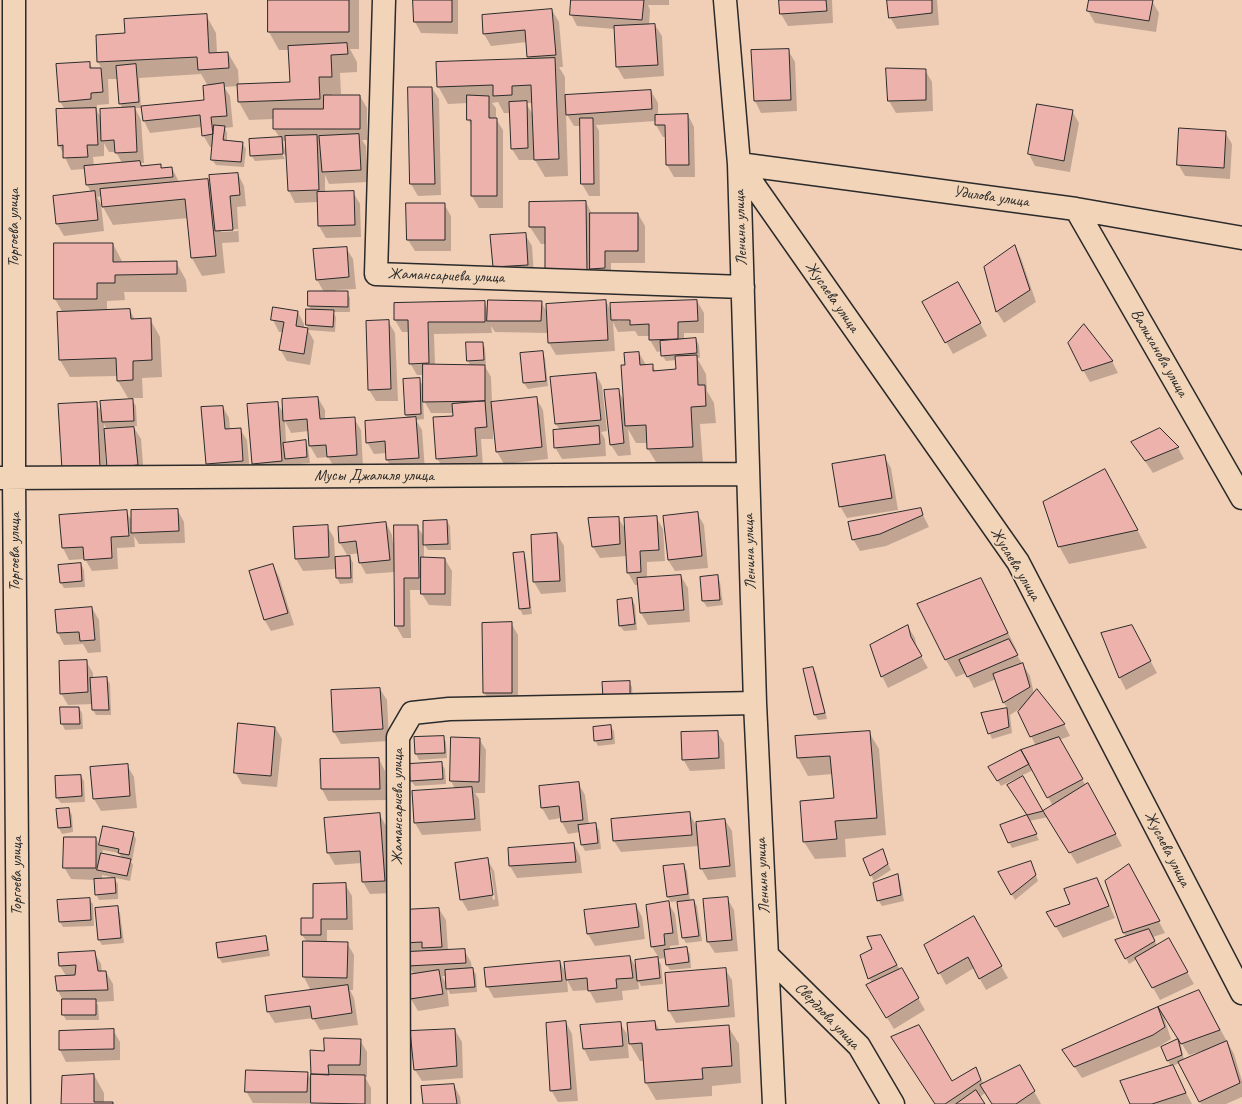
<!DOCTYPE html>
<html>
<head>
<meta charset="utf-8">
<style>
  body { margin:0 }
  canvas { display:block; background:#f1ceb6 }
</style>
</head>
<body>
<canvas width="1242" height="1104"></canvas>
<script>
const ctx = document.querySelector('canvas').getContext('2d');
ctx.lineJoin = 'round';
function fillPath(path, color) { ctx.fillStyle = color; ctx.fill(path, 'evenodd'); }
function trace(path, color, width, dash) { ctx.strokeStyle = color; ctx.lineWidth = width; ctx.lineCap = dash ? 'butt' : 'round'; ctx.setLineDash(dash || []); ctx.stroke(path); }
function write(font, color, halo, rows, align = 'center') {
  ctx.font = font + ' Caveat,sans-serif'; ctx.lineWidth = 3.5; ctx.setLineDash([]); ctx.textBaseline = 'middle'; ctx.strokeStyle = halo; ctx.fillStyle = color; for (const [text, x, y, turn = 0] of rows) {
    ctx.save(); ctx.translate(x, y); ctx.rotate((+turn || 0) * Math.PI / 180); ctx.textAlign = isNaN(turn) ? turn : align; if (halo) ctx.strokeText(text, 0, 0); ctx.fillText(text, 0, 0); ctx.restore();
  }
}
fillPath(new Path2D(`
  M269 0H359V49H350L357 62V72L340 73 341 94H332V96H360L367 108V140H362L366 146 368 182 329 184 325 175V193L353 192 360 204 361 237 326 238 319 226 318 202 295 203 289 191 287 159 281 149 280 150 285 159 255 161 251 155 280 138 274 129V119L249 120 239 102V86L224 87 230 96 233 127 225 128 227 133V142L242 143 246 149 244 167 216 165 212 160 214 147H210L203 135 202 127 150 133 144 121 142 108H135L141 120 144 163H141L143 167 160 165 162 169 172 168 179 182 207 180 212 187 238 174 244 186 246 206 237 207 239 242 222 243 225 273 202 276 192 258 188 218 113 225 103 207 102 196 97 197 101 204 104 231 64 236 57 224 54 196 91 192 87 185 85 169 71 170 59 145 65 110 60 101 89 63 93 69H102L98 62 126 34 206 15 216 33 217 53H228L238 70 239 85 291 83 290 50H279L269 32ZM201 74 208 86 205 101 141 107 139 78ZM108 79H118L120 103 123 109 101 118 97 111V105L109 104ZM283 141H287V150H285ZM104 143 109 152H116L122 163 94 166 93 157 104 156ZM238 229V231L221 232V230Z
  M414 0H458V34L421 33 415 22Z
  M572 0H669V5H648L650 10 649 25H655L662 36 664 76 624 79 617 67 615 29 577 26 571 14Z
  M780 0H832L833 23 788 26 781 14Z
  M888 0H937L939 25 897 29 890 17Z
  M1090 0H1144L1152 1 1159 13 1156 32 1095 23 1088 11Z
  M552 10 559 22 563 67H559L565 77V96L651 91 658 103V116L688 115 694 127 695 177H674L667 165 666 137H663L656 125V121L596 125 599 131 600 196H589L582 184 581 126H574L566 113 568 176 545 177 535 160H519L512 149 511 113H504L498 102 492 103 496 108V119L503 130V208H479L472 196V127L468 119V103L448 104 438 86 529 60 528 57 527 42 491 46 484 34ZM526 103H533V115Z
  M788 50 795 62 797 111 761 113 755 101Z
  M888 69 925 70 932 82 933 111 896 113 889 101Z
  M409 88H432L439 99 441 195 418 196 411 184Z
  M1072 111 1079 123 1070 172 1035 166 1029 154Z
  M1225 132 1232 144 1230 179 1185 176 1178 164Z
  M586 202 592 214H638L645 226V263H611V280L556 288 546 244H541L530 227Z
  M444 204 451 216V251H415L408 240Z
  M525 234 532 246 534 276 500 279 494 267 491 236Z
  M113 244 123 263 176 262 186 280 187 292H124L125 300 107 301V311L130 310 135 320 150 319 160 337 162 377 142 378 143 398H128L118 381V376L70 377 60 360 63 313 55 299Z
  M1015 246 1021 258 1036 302 1004 323 997 312 985 267Z
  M346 248 353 259 356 289 336 290V292H347L350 298V312H333L336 317 335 332 308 330 314 341 310 365 287 361 280 349 283 332H279L273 320 298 312 304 324V328L309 329 307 325 311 310 309 306 324 292 317 280Z
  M965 295 987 336 953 354 924 302Z
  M606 301 611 311 697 301 704 313V333H684V340L696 339 699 345 700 358H697L706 374 707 391 714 403 716 423 700 424 703 464 659 467 648 449V443H636L628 429 631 455 618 456 611 445 618 390 624 401 626 366 639 353 646 365H652L656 372 677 370V360L666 361 662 355V351L657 352 650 340V336H638L635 331 618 332 613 322 615 351 556 355 549 343 548 333 495 332 491 326 492 333 434 334 435 365 470 366 468 360 482 343 485 348 486 365H484L491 377 492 403 536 398 543 410 548 459 504 464 497 452 494 424H493V439H481L483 467 444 470 437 458 454 417V413H431L423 399 424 419 416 420 422 430 425 470 394 472 387 460V453L374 454 367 442 408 419 406 415 419 379 422 384 423 392H424V375H417L410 363 409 332H402L395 320 484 302 488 310 541 302 547 312ZM617 319H635V320L617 321Z
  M388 321 395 333 398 401H376L369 390Z
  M542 352 545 358 548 386 528 389 524 383 521 354Z
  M1112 361 1118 373 1090 382 1083 370Z
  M596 374 602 386 607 431 601 432 605 439 606 456 562 459 555 447 560 430 556 424 551 378Z
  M318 398 325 410V420L354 418 361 430 363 467 335 468 328 457 317 458 310 446 309 431 291 433 285 421 286 443 305 441 308 447 310 463 288 465 289 473 260 475 253 464 277 403 284 414Z
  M132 400 136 406 137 426H133L141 439 144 477 115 479 107 452H105L107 480 69 482 96 403 102 413ZM104 424 106 428 125 427V428L104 430Z
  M223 407 229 418 230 429H240L247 440 250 473 214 476 207 464 203 408Z
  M1132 442 1178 448 1184 459 1153 473Z
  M884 456 891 468 898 510 847 518 840 506Z
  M1115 488 1147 548 1069 564 1059 546Z
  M920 509 929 527 886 546 860 551 853 539Z
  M126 511 132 521 178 511 184 522 185 543 139 544 134 536 135 547 117 548 118 569 92 571 85 559 69 560 63 548Z
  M697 513 704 525 708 568 675 571 668 560Z
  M656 517 663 529 665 561 647 562V578L681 576 688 588 690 622 648 625 641 613 639 585H635L628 573 627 556 600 558 593 547 618 518 626 530Z
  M447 521 450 526 451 550H428L424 544V558L445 559 452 571 451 606 429 605 422 594V590H410L411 638H403L396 626 395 572 366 574 360 563 359 553 347 555 340 543 339 527 386 523 392 535 393 543H395L417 526 424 537Z
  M327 526 334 538 335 558 350 557 353 563V583L340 584 337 578V569L303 571 296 559Z
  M557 534 564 546 566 592 541 594 534 582Z
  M523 553 526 559 532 614 523 615 520 609 514 554Z
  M81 564 84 570 85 587 64 588 61 583Z
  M273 565 279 577 294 625 271 631 264 619Z
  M717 576 720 582 723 605 707 607 703 601 701 578Z
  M981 579 991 597 1017 651 1015 652 1030 676 1034 694 1064 724 1070 736 1059 740 1086 786 1095 796 1122 846 1077 864 1048 817 1029 821 1039 840 1012 848 1009 842 1002 826 1028 816 1012 791 1023 777 1043 813 1053 806 1033 770 1001 786 989 767 1036 746 1019 712 1024 706 1010 715 1012 733 992 739 982 714 1008 709 1004 703 996 679 974 688 966 673 956 677 946 660Z
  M632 599 635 605 637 630 624 631 620 626Z
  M92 608 99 620 101 652 88 653 83 644 64 645 58 633 56 611Z
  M511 623 518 635V704H491L484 692Z
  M908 627 915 638 917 649 928 668 888 688 882 676Z
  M1102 634 1138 638 1157 673 1126 690 1120 678Z
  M86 661 93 673V679H107L110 684 111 715H96L93 710V704L68 705 61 693Z
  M813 668 816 673 827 719 818 720 815 715 805 670Z
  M629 682 632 687 633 702 607 703Z
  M380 689 387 700 389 741 341 744 334 732Z
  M61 708H79L82 713 83 729 65 730 62 724Z
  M610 726 614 731 615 744 598 746 595 740Z
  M275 727 282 739 277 787 242 784 235 772Z
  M717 732 724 743 725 769 690 771 683 759Z
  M869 732 879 749 886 835 845 839 846 857 815 859 804 842 835 799 833 774 808 776 798 758 796 737Z
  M443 737 446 742 447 758 419 760 416 754 415 738Z
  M452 738 479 739 486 750 485 793H475L479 799 481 831 422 835 415 823 413 792 455 789 451 781Z
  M379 759 385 771 386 800 328 801 322 789 321 760Z
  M441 763 445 769 446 784 415 786 411 781Z
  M127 765 134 777 137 808 101 811 94 799Z
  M81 776 84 781 85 802 61 803 57 798Z
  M578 783 585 795 589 825 595 824 599 830 601 849 585 851 582 845 580 832 568 834 562 822 561 818 549 820 542 808 540 787Z
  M69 809 72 815 73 832 62 834 59 828Z
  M689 813 697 827 725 820 732 831 736 877 708 880 701 868 699 846 621 852 614 841Z
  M380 815 386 826 391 893 370 894 363 882 362 863 335 865 328 853Z
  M104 827 133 833 136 839 132 861 130 860 133 865 130 881 102 875V880L114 879 118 884V899L99 900 96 894 95 880 71 879 64 867 96 838 100 846ZM103 850 119 853 122 858 102 854Z
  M574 844 580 856 582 873 517 878 510 866Z
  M882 851 891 870 874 881 871 875Z
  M487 859 494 871 499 906 468 911 461 899ZM488 870H491L495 899 493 900Z
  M1031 862 1038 881 1015 900 1000 873Z
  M683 865 687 871 690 901H694L697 906 702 941 686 943 683 938 678 901 671 902 668 897Z
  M897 875 900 881 904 901 882 906 878 900Z
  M1135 877 1165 933 1153 937 1157 946 1168 939 1194 984 1160 1000 1137 959 1129 964 1126 958V937L1123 932Z
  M1096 879 1103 891 1115 918 1063 938 1054 924Z
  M345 884 352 896 353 930H327V943H347L354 955 353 990H350L354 998 358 1025 320 1030 313 1018 275 1023 268 1012 316 990V989H310L304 977V942H307L302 935 314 919Z
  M727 898 734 910 738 951 715 953 708 942Z
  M89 899 93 904 94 926 63 927 60 922Z
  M668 903 675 914 679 945 670 946V950L687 949 690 954 691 968 670 970 667 965 666 958 657 959 661 964 663 984 641 986 638 980 639 989 622 991 623 1000 596 1003 589 990 573 991 567 980 568 992 494 998 487 986 560 962 566 973 630 957 637 969 636 961 659 958 652 947Z
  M636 905 642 917 645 939 595 946 588 934 585 911Z
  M117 907 120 913 124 943 102 945 99 940Z
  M439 909 446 920 448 951 464 950 471 962 472 969 476 974 477 992 450 994 447 987 449 1006 418 1011 411 999 408 976 414 975 409 966 411 953 405 942ZM442 976H446L447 985Z
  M973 918 1008 978 986 990 974 968 946 985 925 945Z
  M265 937 268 943 270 956 222 963 219 957Z
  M888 948 900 970 901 969 925 1010 894 1029 874 997 872 983 869 978Z
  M94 952 101 964 102 972H106L113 984 114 1001 96 1002 98 1005 99 1020H66L63 1014V1000L58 991 66 976 60 966Z
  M725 969 732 980 735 1017 676 1023 669 1011 666 974Z
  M1199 991 1234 1054 1242 1081V1097L1226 1104H1201L1180 1063 1172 1066 1192 1104H1131L1171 1067 1162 1047 1179 1040 1163 1015 1171 1039 1160 1046 1082 1078 1063 1050ZM1180 1041 1189 1055 1202 1051 1203 1052 1184 1060Z
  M566 1022 572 1034 578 1101 558 1102 551 1090Z
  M655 1022 660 1031 728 1026 739 1044 741 1083 712 1086V1096L656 1100 646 1083 644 1061H640L630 1044Z
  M620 1023 627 1034 629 1058 590 1061 584 1049 582 1026Z
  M113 1030 120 1042V1060L66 1062 60 1050Z
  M455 1030 462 1042 463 1078 422 1081 415 1070Z
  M360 1040 367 1052V1077H365L371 1088V1104L253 1103 246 1091 307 1073 312 1081 325 1052Z
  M1020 1066 1041 1104H992L985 1093 980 1097 984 1104H936L951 1083 975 1069 984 1084Z
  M94 1075 104 1093V1103L113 1104H62Z
  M454 1085 460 1097 461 1104H424Z`), '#0003');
const building = new Path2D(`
  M268 0H349V32H268Z
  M413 0H452V22H414Z
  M571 0H644L642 20 570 15Z
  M779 0H826L827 11 780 14Z
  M887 0H932V13L889 18Z
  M1089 0H1153L1149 21 1087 11Z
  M552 9 556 55 527 57 525 30 483 34 482 15Z
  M207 14 209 53 228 52 229 68 198 70 197 57 97 62 96 35 125 33 124 19Z
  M655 24 658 65 616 67 614 26Z
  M347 43 348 54 331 55 332 77H319L320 99 238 102 237 84 290 82 288 46Z
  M789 49 791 100 754 101 751 50Z
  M555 58 559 159 534 160 531 85 512 86V95L493 96V85L437 87 436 62Z
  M90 62V68H101L103 92 91 93V99L59 102 56 64Z
  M136 64 139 102 119 104 116 66Z
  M886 68 926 69V100L888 101Z
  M224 83 227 116 211 117 213 134 202 136 200 115 143 121 141 106 204 100 203 86Z
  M408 87H432L435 184H410Z
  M651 90 652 109 566 115 565 95Z
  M324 95H360V129H273V109H323Z
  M467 95 489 96V118H497V196H471V120H467Z
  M527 101 528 148 511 149 509 102Z
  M1037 104 1073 110 1064 161 1028 154Z
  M135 107 137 152 115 153 114 140 101 141 100 109Z
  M96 108 98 145H87L88 157 63 158V145L58 146 56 109Z
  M688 114 689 165H666L665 125H655V115Z
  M580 118H593L594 184H581Z
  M214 125 225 126 223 140 243 142 241 162 211 160Z
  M1179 128 1226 131 1224 168 1177 165Z
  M359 134 361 170 322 172 319 136Z
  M317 135 319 190 288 191 285 136Z
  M282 137 283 154 250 156 249 139Z
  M140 161 141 166 161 164V168L172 167 173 177 86 185 84 166Z
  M238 173 240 195 230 196 233 230 215 231 209 175Z
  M208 179 216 256 191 258 185 199 102 207 100 189Z
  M95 191 98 220 56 224 53 196Z
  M354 191 355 225 318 226 317 192Z
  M586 201 587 270H545V227H529V202Z
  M406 203H445V240H407Z
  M590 213H638V251H605V268L590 269Z
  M526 233 528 265 493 267 490 235Z
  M54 243H113V262L177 261V274L115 275V283H97V299H54Z
  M1015 245 1030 290 996 312 984 267Z
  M347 247 349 277 316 280 313 249Z
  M958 282 981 323 945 343 922 302Z
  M308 291H348V307L308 306Z
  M488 300 542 301 541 321H487Z
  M606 300 608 340 548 343 546 304Z
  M697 300 698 321 678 322V339L649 340V324L630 325V320H611L610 303Z
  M485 301V322H428L429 363 409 364 408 320H394V303Z
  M273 307 298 311 296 326 308 328 304 354 279 350 284 322 271 320Z
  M130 309 131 319 151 318 152 360 133 361V380L117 381 116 358 59 360 57 312Z
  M306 309 334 310 333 327 306 325Z
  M389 320 391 389 368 390 366 321Z
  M1084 324 1113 361 1082 371 1068 343Z
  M696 338 697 353 661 356 660 341Z
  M466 342H483L484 360 467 361Z
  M543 351 546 381 523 383 520 353Z
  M639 352 640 365 653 364V371L676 369 675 356 697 355 698 385H705L706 406 691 407 693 447 647 449 646 425 625 426 621 365H625L624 353Z
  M423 364 485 365V401L423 402Z
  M596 373 601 420 555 424 550 377Z
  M420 378 421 414 405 415 403 379Z
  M619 389 624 443 610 445 604 390Z
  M318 397 320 419 355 417 357 455 327 457 326 445 309 446 307 419 283 421 282 399Z
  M537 397 542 447 496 452 491 402Z
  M133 399 134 421 102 422 100 401Z
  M485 401 487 427 475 428 477 456 436 459 433 417 453 416 452 404Z
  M97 402 100 468 62 470 58 404Z
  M278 402 282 461 252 464 247 404Z
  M223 406 225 429 241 428 243 461 206 464 201 407Z
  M416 417 419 458 386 460 385 441 366 443 365 421Z
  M599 426 600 444 554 448 553 430Z
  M134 427 138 465 107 468 104 429Z
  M1160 428 1179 447 1145 461 1131 442Z
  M306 440 307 457 285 459 283 443Z
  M885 455 892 498 839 507 832 464Z
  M1105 469 1138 530 1058 547 1043 502Z
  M921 508 923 515 880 534 852 540 848 522Z
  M178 509 179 531 131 533V510Z
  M127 510 129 536 111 537 112 558 84 560 83 547 62 548 59 515Z
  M698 512 702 556 668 560 663 516Z
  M657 516 659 550 640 551 641 572 627 573 624 518Z
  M619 517 620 544 592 547 588 518Z
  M447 520 448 544 423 545V521Z
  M386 522 390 560 359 563 356 541 339 543 338 527Z
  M328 525 329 557 295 559 293 527Z
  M394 525H418L419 578H404V626H395Z
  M557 533 560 581 533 582 531 535Z
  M524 552 530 608 519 609 513 553Z
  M350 556 351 578H336L335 557Z
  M421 557 445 558V594H421Z
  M81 563 82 581 60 583 58 565Z
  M273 564 288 613 264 620 249 571Z
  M681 575 684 610 640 613 637 578Z
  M718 575 720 600 702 601 700 577Z
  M981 578 1008 633 945 660 917 604Z
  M632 598 635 624 619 626 617 600Z
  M92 607 95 640 80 641 79 632 57 633 55 610Z
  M512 622V693H483L482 623Z
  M908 625 911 637 922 656 881 677 870 645Z
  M1132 625 1151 661 1119 678 1101 633Z
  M1009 639 1018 655 967 677 959 660Z
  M87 660 88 692 60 694 59 661Z
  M1023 663 1030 687 1003 703 993 674Z
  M813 667 825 713 814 715 803 669Z
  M107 677 109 710H92L90 678Z
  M630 681V697L603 698 602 682Z
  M380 688 383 729 333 732 331 690Z
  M1037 689 1065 724 1030 737 1018 712Z
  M60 707H79L80 724H61Z
  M1007 708 1009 727 988 734 981 713Z
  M238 723 275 727 271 776 234 773Z
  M611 725 612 739 594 741 593 727Z
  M718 731 719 758 682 760 681 732Z
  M870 731 877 818 835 821 837 839 803 842 800 801 834 798 830 756 797 758 795 736Z
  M444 736 445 753 415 754 414 737Z
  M451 737 480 738 479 782 450 781Z
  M1059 737 1083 779 1047 798 1021 750Z
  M1021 750 1029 764 997 781 988 767Z
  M379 758 380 789H321L320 759Z
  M442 762 443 779 410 781 409 764Z
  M128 764 130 796 93 799 90 767Z
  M81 775 82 796 56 798 55 776Z
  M1023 776 1043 811 1027 815 1007 785Z
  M579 782 583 820 561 822 559 806 541 808 539 786Z
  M1088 783 1116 834 1069 853 1043 811Z
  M472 787 475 819 414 823 412 791Z
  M69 808 71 827 58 828 56 809Z
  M690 812 692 835 613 841 611 819Z
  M380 813 385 881 362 882 360 851 327 853 324 818Z
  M1027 815 1037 834 1008 843 1000 825Z
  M725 819 730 866 700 869 696 822Z
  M596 823 598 843 581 845 578 825Z
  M103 826 134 832 129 855 118 853 119 849 99 845Z
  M64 837H96V868H63Z
  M574 843 576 862 509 866 508 848Z
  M883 849 888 864 870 876 863 859Z
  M101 853 131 859 127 876 97 870Z
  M488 858 493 895 460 900 455 863Z
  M1031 861 1036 875 1011 895 998 872Z
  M684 864 688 894 667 897 663 866Z
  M1129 864 1160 921 1123 933 1105 881Z
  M898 874 901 895 877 901 873 883Z
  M115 878 116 893 95 895 94 879Z
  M1097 878 1109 906 1055 927 1046 912 1070 904 1064 889Z
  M346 883 347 919H321V935H301V918H313V884Z
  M728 897 732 940 707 942 703 899Z
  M90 898 91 920 59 922 57 900Z
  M694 900 699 936 682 938 677 902Z
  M669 901 673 933 664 934 665 945 651 947 646 905Z
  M636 904 639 927 587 934 584 910Z
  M118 906 121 938 98 940 95 908Z
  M439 908 442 947 422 948V942L404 943 402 910Z
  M974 916 1002 966 979 979 968 957 938 974 924 945Z
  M1149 929 1155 941 1125 959 1115 940Z
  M881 935 897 965 868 979 860 955 872 949 867 937Z
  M266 936 268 950 218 958 216 943Z
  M1169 938 1188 972 1152 988 1135 958Z
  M303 941 348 942 347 978 303 977Z
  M687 947 689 962 666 965 664 950Z
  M465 949 466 963 408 966 407 952Z
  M95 951 98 971H106L108 990 57 991 55 976 75 975 76 965 59 966 58 953Z
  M630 956 633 978 616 979 617 988 588 991 587 978 566 980 564 962Z
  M658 957 660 978 637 981 635 960Z
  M560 961 562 981 486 987 484 968Z
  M473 968 475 987 446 989 445 970Z
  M726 968 729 1006 668 1011 665 973Z
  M902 968 919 998 886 1018 866 985Z
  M439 970 443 994 410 999 407 975Z
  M348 985 352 1013 312 1019 310 1006 267 1012 265 996Z
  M1199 990 1220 1030 1181 1044 1158 1007Z
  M62 999H96V1015H62Z
  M1158 1007 1165 1027 1153 1035 1074 1067 1062 1050Z
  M566 1021 571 1089 550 1091 546 1023Z
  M655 1021 656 1030 729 1025 732 1066 702 1068 703 1079 645 1083 642 1043 629 1044 627 1023Z
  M621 1022 623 1046 583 1049 580 1025Z
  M919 1025 952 1081 976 1067 981 1080 945 1104H935L891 1037Z
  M114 1029V1049L59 1050V1031Z
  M455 1029 457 1066 414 1070 410 1031Z
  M324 1038 361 1039 360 1065H328L329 1075 311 1074 310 1050 324 1051Z
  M1178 1039 1182 1055 1167 1061 1161 1047Z
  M1227 1041 1240 1083 1199 1102 1178 1062Z
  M1020 1065 1035 1091 1016 1104H992L980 1085Z
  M1173 1065 1186 1093 1152 1104H1130L1120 1081Z
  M246 1070 308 1072 307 1092H245Z
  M94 1074V1102H113V1104H61L62 1076Z
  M311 1074 365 1075V1104L311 1103Z
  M454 1084 457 1104H423L421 1086Z
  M976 1090 985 1104H956Z`);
fillPath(building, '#edb2ac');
trace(building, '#2b2b2b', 1);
const minor = new Path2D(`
  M14 0V478L19 1104
  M384 0 376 274 743 287
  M725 0 739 164 755 703 774 1104
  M739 164 1018 562 1242 993
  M739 164 1076 209 1242 238
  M1076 209 1242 498
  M0 478 748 474
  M767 955 859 1046 893 1104
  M399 1104 398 737 412 713 449 709 755 703`);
trace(minor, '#2b2b2b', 25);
trace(minor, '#f2d5b9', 22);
write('16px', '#2b2b2b', '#f2d5b9', [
  ["Удилова улица",991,197,8],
  ["Торгоева улица",14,228,-90],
  ["Ленина улица",741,228,-92],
  ["Жамансариева улица",446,276,2],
  ["Жусаева улица",832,297,55],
  ["Валиханова улица",1159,353,60],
  ["Мусы Джалиля улица",374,476],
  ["Торгоева улица",15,552,-90],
  ["Ленина улица",750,552,-92],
  ["Жусаева улица",1015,564,59],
  ["Жамансариева улица",398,807,-90],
  ["Жусаева улица",1167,849,63],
  ["Торгоева улица",17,876,-90],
  ["Ленина улица",763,876,-93],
  ["Свердлова улица",827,1016,46]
]);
</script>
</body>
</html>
